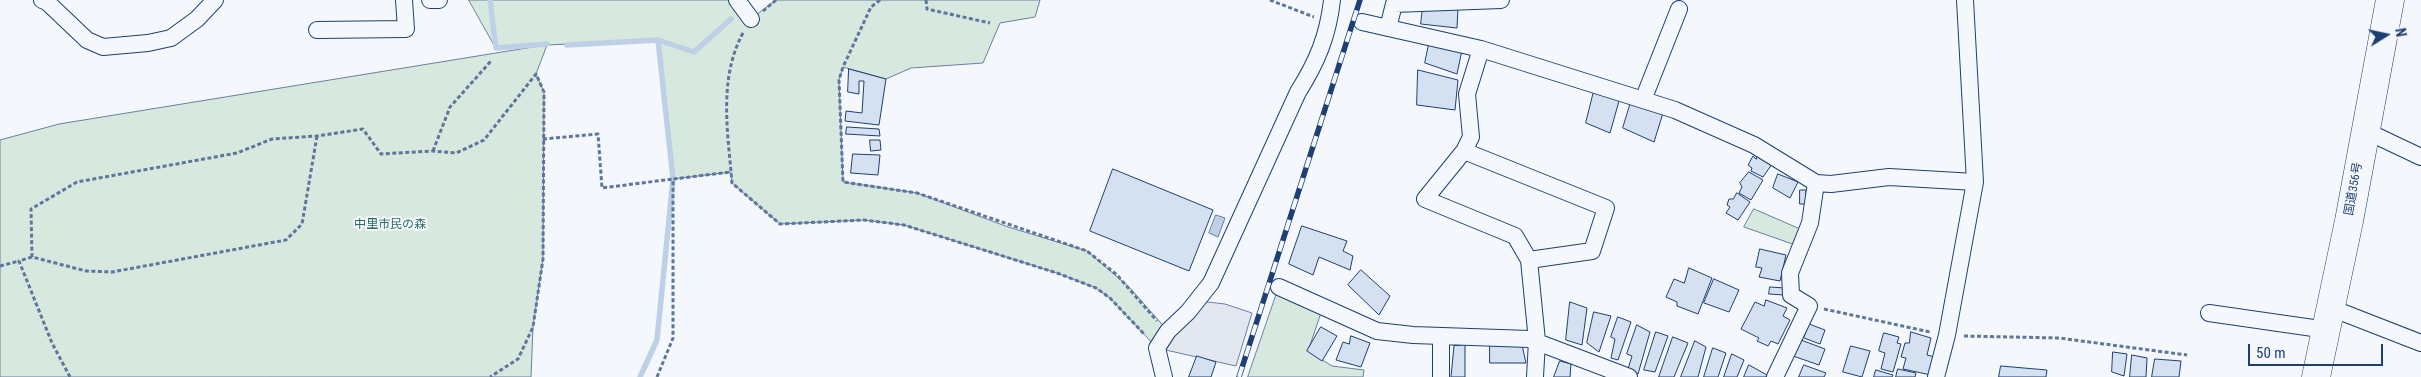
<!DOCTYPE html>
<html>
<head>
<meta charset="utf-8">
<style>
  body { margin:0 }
  #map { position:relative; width:2421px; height:377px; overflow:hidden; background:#f4f7fb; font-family:"Roboto Condensed",sans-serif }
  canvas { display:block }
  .north { position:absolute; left:2361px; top:10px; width:50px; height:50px; -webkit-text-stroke:4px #f4f7fb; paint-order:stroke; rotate:80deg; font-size:14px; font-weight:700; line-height:20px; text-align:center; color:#1d3f73 }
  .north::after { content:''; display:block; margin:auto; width:18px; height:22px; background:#1d3f73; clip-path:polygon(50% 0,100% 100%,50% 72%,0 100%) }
  .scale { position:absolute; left:2248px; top:344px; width:135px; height:22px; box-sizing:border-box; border:2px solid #1d3f73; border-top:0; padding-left:6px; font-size:15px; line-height:18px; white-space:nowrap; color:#1d3f73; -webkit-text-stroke:4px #f4f7fb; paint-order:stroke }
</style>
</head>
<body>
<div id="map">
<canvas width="2421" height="377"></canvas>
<div class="north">N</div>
<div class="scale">50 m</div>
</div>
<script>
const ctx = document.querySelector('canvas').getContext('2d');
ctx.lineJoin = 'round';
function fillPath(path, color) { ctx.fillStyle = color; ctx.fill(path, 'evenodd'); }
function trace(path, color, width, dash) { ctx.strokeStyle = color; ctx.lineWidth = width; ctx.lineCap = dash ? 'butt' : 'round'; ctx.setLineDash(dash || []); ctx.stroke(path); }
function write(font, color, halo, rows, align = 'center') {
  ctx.font = font + ' "Roboto Condensed","Noto Sans JP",sans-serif'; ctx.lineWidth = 4; ctx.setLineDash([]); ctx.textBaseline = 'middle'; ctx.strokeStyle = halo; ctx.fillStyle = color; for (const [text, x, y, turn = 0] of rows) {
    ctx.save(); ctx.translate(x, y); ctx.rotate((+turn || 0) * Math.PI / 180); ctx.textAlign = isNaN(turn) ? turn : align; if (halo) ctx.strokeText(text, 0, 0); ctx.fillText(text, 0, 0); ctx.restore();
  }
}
const green = new Path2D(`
  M469 0H734L751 19 776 0H1040L1035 17 1000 23 983 63 911 68 886 79 843 67 839 80 843 182 917 193 1008 227 1087 251 1129 287 1168 331 1157 348 1110 298 1096 288 1057 273 904 225 864 220 780 224 732 183 731 172 673 179 658 40 547 45 536 74 544 92 543 259 533 327 531 377H0V140L59 124 539 46 496 48Z
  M1754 209 1807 232 1801 247 1744 227Z
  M1279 287 1323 307 1308 351 1332 366 1364 370 1363 377H1248Z`);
fillPath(green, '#d7e8df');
trace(green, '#687fa3', 1);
const parking = new Path2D(`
  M1199 301 1225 304 1252 313 1236 366 1157 348Z`);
fillPath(parking, '#e3e8f0');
trace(parking, '#687fa3', 1);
const water = new Path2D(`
  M1216 215 1225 218 1218 237 1209 233Z`);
fillPath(water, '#bed0e5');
trace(water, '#687fa3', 1);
trace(new Path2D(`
  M490 1 496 48 547 44
  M567 45 658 40 694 52 731 19
  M640 377 657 340 673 179 658 40`), '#bed0e5', 5.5);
const building = new Path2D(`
  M1423 7 1458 8 1457 28 1421 24Z
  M1429 44 1462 50 1457 74 1425 63Z
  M849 69 886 79 879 125 845 121 846 111 862 113 864 81H859V94L848 92Z
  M1418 70 1458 80 1455 110 1417 105Z
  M1594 91 1619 101 1610 133 1586 123Z
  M1631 102 1663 113 1654 142 1623 128Z
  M847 127 879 129 880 136 846 134Z
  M870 140H880L881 150 871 151Z
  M853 154 880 155 878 175 851 173Z
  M1758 154 1772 164 1763 177 1751 171 1752 168 1748 165 1753 156 1756 159Z
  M1113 169 1213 210 1189 271 1090 231Z
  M1749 172 1763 180 1751 200 1739 193 1742 187 1740 183Z
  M1778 174 1798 182 1790 198 1773 188Z
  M1800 190H1806V204H1800Z
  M1737 193 1750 202 1738 220 1726 213 1730 207 1727 205 1729 199H1733Z
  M1302 226 1347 241 1343 251 1353 256 1350 270 1319 257 1313 275 1289 264Z
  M1760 249 1786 255 1780 281 1759 277 1762 268 1756 267Z
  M1689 268 1712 278 1698 314 1677 306V302L1666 297 1674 279 1684 283Z
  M1361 270 1390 296 1379 315 1348 285Z
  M1714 279 1739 290 1729 312 1704 303Z
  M1770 287 1785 288 1784 295 1769 294Z
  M1766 300 1787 308 1783 316 1790 320 1778 344 1771 341 1768 346 1757 341 1759 338 1741 329 1755 302 1764 306Z
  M1570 302 1587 308 1582 345 1566 340Z
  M1594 312 1611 316 1599 352 1587 343Z
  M1618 317 1631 322 1618 360 1611 358 1615 339 1611 337Z
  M1809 324 1825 330 1820 344 1804 338Z
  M1637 325 1650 332 1638 374 1628 369 1632 356 1627 354Z
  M1321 327 1337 336 1322 361 1307 351Z
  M1656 332 1668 336 1655 372 1644 370Z
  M1911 332 1931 338 1927 355 1935 357 1931 375 1903 369 1906 358 1901 357 1905 343H1909Z
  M1884 333 1899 337 1897 343 1901 344 1893 372 1881 369 1885 353 1879 351Z
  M1351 336 1370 343 1361 367 1336 360 1343 342 1349 344Z
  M1673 337 1688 343 1674 377H1659Z
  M1801 340 1825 349 1819 365 1793 356Z
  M1695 341 1706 347 1698 377H1681Z
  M1490 342 1522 345 1526 363H1490Z
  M1465 345V377H1451L1454 346Z
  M1851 346 1870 351 1862 377 1843 372Z
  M1713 348 1726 353 1718 377H1704Z
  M2113 352 2127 354 2124 376 2112 372Z
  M1732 354 1744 360 1737 377H1724Z
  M2132 355 2147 358 2146 377H2130Z
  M1197 356 1216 362 1211 377H1189Z
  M2155 359 2181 361 2179 377H2152Z
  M1560 361 1571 364 1570 377H1554Z
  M1749 365 1767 375 1766 377H1744Z
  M1804 365 1826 373 1824 377H1799Z
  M2001 366 2047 370 2046 377H1999Z
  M1898 369 1916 373 1915 377H1896Z
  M1876 370 1893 375 1892 377H1874Z`);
fillPath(building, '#d5e0f0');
trace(building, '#1d3f73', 1);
const minor = new Path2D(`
  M42 0 47 2 87 40 103 47 148 43 171 38 197 19 215 0
  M430 0H439
  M737 0 751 19
  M1362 22 1481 49 1675 110 1754 145 1816 183 1831 184 1889 177 1975 182
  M1388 28 1394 4 1501 0
  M317 30 406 29 404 0
  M1643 100 1679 9
  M2364 130 2421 157
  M1464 151 1471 137 1467 94 1481 49
  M1529 260 1515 236 1425 199 1464 151 1606 208 1592 251 1529 260 1537 341 1535 377
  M1279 287 1377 331 1413 335 1529 339 1629 377
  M2331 308 2421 343
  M2209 313 2327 330
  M1164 377 1157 348 1168 331 1188 312 1211 283 1298 92C1317 62 1328 36 1332 0
  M1441 377V336
  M1775 377 1809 306 1791 295 1790 273 1810 223 1816 183
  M1936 377 1947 335 1975 182 1965 0`);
const trunk = new Path2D(`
  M2316 377 2349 221 2390 0`);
trace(minor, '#1d3f73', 18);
trace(trunk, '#1d3f73', 29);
trace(new Path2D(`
  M880 0 871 7 843 67 839 80 843 182 917 193 1087 251 1117 275 1157 321
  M926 0 927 9 990 23
  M1270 0 1314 17
  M763 11 776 0
  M743 33C718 79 728 133 732 183L780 224 864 220 904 225 1057 273 1096 288 1110 298 1145 335
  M317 136 302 224 286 240 112 272 86 271 32 257 31 209 77 182 237 153 272 139 317 136 363 129 381 154 433 151 456 153 484 140 536 74 544 92 543 259 533 327 518 359 490 377
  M543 139 598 134 602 188 673 179
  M433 151 450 107 491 61
  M32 257 19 261 52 343 70 377
  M0 266 19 261
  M1824 309 1930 332
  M1964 336 2059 338 2187 355
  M657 377 673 338V179L731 172`), '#5e769c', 3, [4, 2.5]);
trace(minor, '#f4f7fb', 16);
trace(trunk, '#f4f7fb', 28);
const rail = new Path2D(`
  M1239 377 1360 0`);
trace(rail, '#1d3f73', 5.5);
trace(rail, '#f4f7fb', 4, [11]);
write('12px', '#1d3f73', '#f4f7fb', [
  ["国道356号",2354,189,-80]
]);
write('12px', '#2c6c60', '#f4f7fb', [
  ["中里市民の森",390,225]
]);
</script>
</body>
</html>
